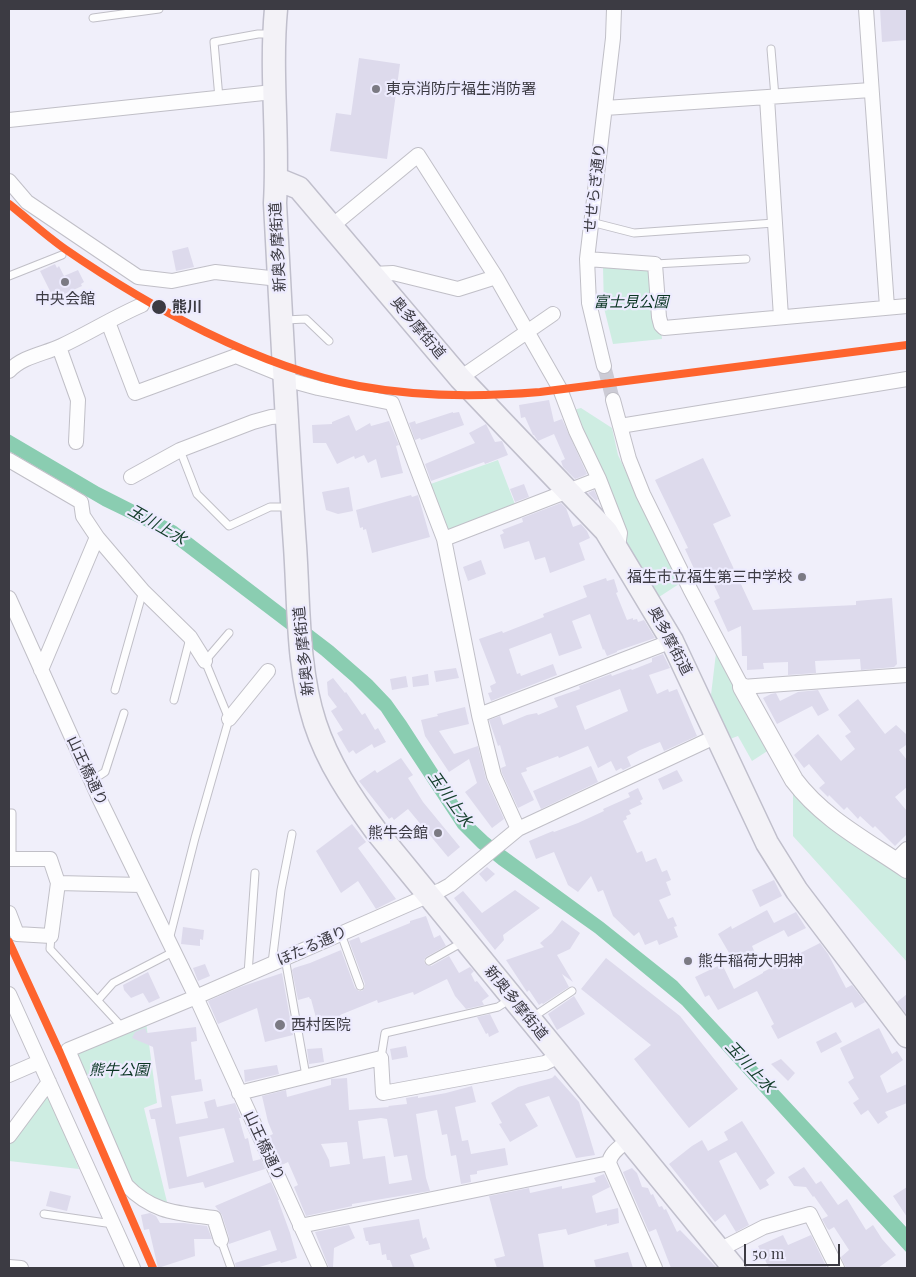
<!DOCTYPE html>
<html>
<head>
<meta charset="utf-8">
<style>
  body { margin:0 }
  #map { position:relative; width:916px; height:1277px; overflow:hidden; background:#f0effa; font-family:"Playfair Display",serif }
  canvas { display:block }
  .frame { position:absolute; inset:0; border:10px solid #3c3b43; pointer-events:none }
  .scale { position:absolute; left:744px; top:1244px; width:96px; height:22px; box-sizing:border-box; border:2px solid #3c3b43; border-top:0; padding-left:6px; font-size:15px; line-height:18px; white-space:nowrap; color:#3c3b43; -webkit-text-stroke:4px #edebfe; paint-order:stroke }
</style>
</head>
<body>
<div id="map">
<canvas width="916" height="1277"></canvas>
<div class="frame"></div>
<div class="scale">50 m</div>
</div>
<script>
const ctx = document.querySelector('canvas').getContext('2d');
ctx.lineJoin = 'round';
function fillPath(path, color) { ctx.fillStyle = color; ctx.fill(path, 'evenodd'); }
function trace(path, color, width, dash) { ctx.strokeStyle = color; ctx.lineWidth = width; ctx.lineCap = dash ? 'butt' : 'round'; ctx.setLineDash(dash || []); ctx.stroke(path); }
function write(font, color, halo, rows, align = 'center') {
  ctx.font = font + ' "Playfair Display","Noto Sans JP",serif'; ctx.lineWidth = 4.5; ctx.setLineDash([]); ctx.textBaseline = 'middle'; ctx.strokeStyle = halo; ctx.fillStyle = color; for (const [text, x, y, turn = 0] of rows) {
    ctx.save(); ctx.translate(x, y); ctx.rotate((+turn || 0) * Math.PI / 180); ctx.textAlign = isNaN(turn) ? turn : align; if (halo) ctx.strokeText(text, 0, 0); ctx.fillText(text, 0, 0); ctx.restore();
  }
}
fillPath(new Path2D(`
  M603 267 656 272 662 339 613 344 604 308Z
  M581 408 612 428 618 455 679 584 659 597 633 560 573 410Z
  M498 460 516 507 448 530 444 528 425 486Z
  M716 653 769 750 752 761 738 736 730 739 711 695Z
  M793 785 907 876V962L793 836Z
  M146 1022 157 1103 144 1108 168 1206 126 1185 78 1053Z
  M43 1096 50 1097 79 1169 9 1161V1143Z`), '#ceede2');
fillPath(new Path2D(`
  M9 434 99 487 176 526 333 646 372 680 391 700 406 721 470 820 488 837 503 849 603 922 677 981 907 1228V1253L682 1005 595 933 499 865 478 848 458 828 381 711 352 682 321 655 163 535 103 506 9 451Z`), '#8acdb1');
fillPath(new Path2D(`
  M880 9H907V40L882 42Z
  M359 58 400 64 387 159 330 151 336 113 351 115Z
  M188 247 194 267 176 271 172 251Z
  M55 264 57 268 59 266 64 276 78 270 84 282 81 284 82 286 54 299 40 271Z
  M549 400 554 422 562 419 587 474 583 476 575 479 563 467 561 461 565 459 554 434 538 441 534 435H533L525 417 521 418 519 405Z
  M453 412V413L459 412 464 425 421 440 420 438 415 440 409 423 415 421 416 424Z
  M349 415 356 431 370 423 371 426 389 421 399 445 396 446 403 473 381 478 376 459 368 463 364 455 355 459 354 456 337 464 326 443H313L312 425 332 424V422Z
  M486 424 495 442 502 441 508 455 485 464 484 462 431 481 425 464 475 443 469 433Z
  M703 458 731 516 713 524 753 610 856 605V601L892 598 897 664 894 667 861 670 860 659 815 661 816 673 788 675V662L763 663 764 669 747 670V656H742L741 626 728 632 714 601 720 598 706 568 696 573 685 549 688 548 655 480Z
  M524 484 529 497 515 502 510 489Z
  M349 487 353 511 338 514 326 510 322 492Z
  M594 490 598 499 596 501 588 493Z
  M411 495 412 497 418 495 430 537 372 553 366 529 363 530V527L360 528 356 510Z
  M561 503 566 508 573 527 581 524 587 531 590 538 579 543 585 560 550 573 545 557 535 560 529 541 504 549 500 535 504 533 502 530 523 522 522 518Z
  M481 560 486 574 468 581 463 567Z
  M606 578 607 581 614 579 618 592 616 593 627 620 633 618V620L637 619 638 622 644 620 655 638 617 651V652L607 656 604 649 603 650 590 614 572 621 582 648 559 656 551 633 509 649 517 674 520 673 521 676 553 664 557 675 491 701 488 693 492 692 490 686 496 683 479 639 502 631 503 633 544 617 543 614 587 597 583 586Z
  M663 654 670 668 649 675 657 694 668 689 669 692 677 689 697 736 664 751 660 742 640 750 627 757 631 766 623 770 621 768 616 771 611 761 598 768 588 746 559 758 558 756 526 768 527 771 521 773 534 800 518 808 502 773 501 768 506 766 500 745 498 746 489 720 500 716 503 725 527 715 537 713 538 715 558 707 554 698 580 689 579 686 611 674 612 676 631 669 632 670 652 662V658ZM620 689 628 711 585 730 576 706Z
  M456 668 459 678 436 682 434 671Z
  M428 674 429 685 413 687 412 677Z
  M406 676 408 687 392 690 390 679Z
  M333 678 345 693 346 692 362 715 365 713 375 730 378 728 386 742 374 748 372 744 356 754 353 750 349 753 337 733 343 730 331 711 337 707 328 695 327 682Z
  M818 690 829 710 818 716 812 706 777 724 763 698 771 694 776 693 780 701 798 692Z
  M858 699 885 734 896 725 906 734V745L899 750 907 760V787L895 797 907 811V834L895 846 875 826 873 828 860 816 858 819 847 807 844 810 829 795 828 797 819 788 825 783 809 764 804 768 794 755 818 734 841 761 855 749 845 736 851 732 838 715Z
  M465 707 469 724 439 731 454 754 478 746 486 779 504 819 492 828 465 792 477 783 469 759 449 772 425 736 421 720 438 716 437 714Z
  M401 758 413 775 408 778 423 802 460 847 448 857 408 809 394 820 392 817 389 819 359 781 375 770 377 773Z
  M591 766 598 782 541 809 533 791Z
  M677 770 683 781 663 790 658 779Z
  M638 788 643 799 640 801 642 804 629 810 631 814 626 816 627 819 623 821 637 853 642 851 646 862 656 858 662 872 667 870 671 880 666 882 671 895 659 900 668 919 673 917 677 926 674 927 678 937 659 945 657 940 645 945 639 932 634 936 613 916 603 890 598 892 591 876 578 892 568 885 554 852 536 859 529 841 553 831 554 832 578 823 604 811 603 809 630 797 628 793Z
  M352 824 366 842 358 848 396 899 376 909 358 881 341 893 316 851Z
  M487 867 495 874 486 882 479 874Z
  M774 880 782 896 760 907 752 890Z
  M515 890 540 908 503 935 504 940 495 950 454 898 463 891 482 913Z
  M767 910 774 923 796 912 806 928 788 937 784 930 752 946 755 953 735 963 718 934 731 926 732 929Z
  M426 916 434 938 440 935 446 946 426 957 424 960 425 964 431 966 449 956 459 973 470 967 474 971 471 974 475 982 477 981 489 996 482 1001 484 1005 466 1009 455 996 447 979 414 995 413 992 378 1003 377 1000 340 1015 342 1023 319 1029 311 999H310L309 997 298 1000 292 970 294 968 310 963 341 950 355 988 359 991H362L365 987V984L349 941 359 937 361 943 410 923V921Z
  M562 920 580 933 570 949 557 955 573 982 562 974 569 987 543 1004 542 1003 539 1005 529 990 527 992 506 960 544 947 540 943 552 933Z
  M183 927 204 930 203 940 200 939V946L181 944Z
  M820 943 828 954 846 988 852 985 865 1002 855 1008 852 1002 778 1039 771 1026 774 1024 757 991 718 1010 709 995 705 997 695 977 722 964 734 989 763 973V972Z
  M606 958 680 1016 738 1089 689 1128 634 1059 651 1045 581 989Z
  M205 964 210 976 198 981 193 968Z
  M148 972 160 998 149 1003 143 993 131 998 124 990 123 985Z
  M282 973 293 1035 265 1042 257 1008 218 1024 208 1001 240 987Z
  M907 994V1015L897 1002Z
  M574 996 585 1014 557 1030 548 1014Z
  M490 1014 499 1032 489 1037 488 1033 486 1034 477 1017Z
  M196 1027 197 1041 191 1042 195 1080 201 1079 203 1091 171 1096 176 1124 208 1118 204 1102 215 1099 217 1107 235 1103 240 1115 241 1118H239L245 1139 248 1138 253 1161 261 1159 265 1169 205 1188 203 1182 169 1189 155 1119H151L149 1110 162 1107 153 1047 132 1038 135 1032 145 1028 147 1033ZM224 1128 234 1162 187 1177 179 1137Z
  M879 1028 892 1054 897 1051 903 1060 880 1076 887 1093 907 1084V1103L885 1112 888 1117 878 1124 868 1110 861 1115 853 1103 859 1099 848 1082 854 1078 840 1048Z
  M836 1032 842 1042 821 1053 816 1042Z
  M406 1046 408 1057 392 1060 390 1049Z
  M322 1048 324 1062 309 1064 307 1049Z
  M781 1059 795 1073 788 1081 771 1064Z
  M277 1065 279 1074 245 1082 244 1070Z
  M555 1075 579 1102 595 1155 576 1158 549 1096 525 1104 538 1126 510 1142 499 1124 502 1123 491 1103 518 1087 552 1078Z
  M347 1078 349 1110 389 1107 388 1106 407 1104 406 1098 418 1096V1098L446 1093 472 1086 476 1102 455 1107 462 1141 468 1140 471 1154 505 1148 508 1165 477 1171V1174L470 1175 471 1182 461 1184 456 1155 451 1156 447 1134 442 1135 437 1110 416 1114 426 1178 430 1191 352 1204V1206L306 1216 294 1187 298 1185 288 1162 282 1165 269 1136 273 1134 268 1122 262 1096 286 1090 287 1097 331 1085V1079ZM381 1118 387 1119 394 1157 407 1155 412 1180 389 1184 385 1156 363 1159 358 1121ZM347 1142 350 1164 330 1167 329 1160 321 1144Z
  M742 1121 775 1173 766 1180 769 1185 760 1190 736 1152 719 1161 749 1225 736 1232 725 1214 715 1222 669 1164 692 1146 702 1140 708 1151 728 1140 724 1132Z
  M804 1167 816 1184 821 1181 838 1205 847 1199 866 1230 873 1225 882 1239 896 1255 878 1268H846L841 1257 849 1250 834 1227 829 1230 827 1228 822 1219 828 1216 814 1196 813 1197 806 1187 794 1186 788 1177Z
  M632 1168 637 1173 642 1187 648 1188 651 1195 653 1194 659 1207 662 1206 664 1210 666 1209 677 1232 680 1230 717 1268H671L656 1229 649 1232 625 1177 623 1172Z
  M604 1174 610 1187 592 1196 596 1213 618 1208 619 1223 607 1226V1224L568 1235 566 1229 538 1234 544 1268H497L494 1259 505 1256 489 1196 529 1188 530 1193 562 1186V1189L596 1182 594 1178Z
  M271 1182 279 1200H278L290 1233 297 1258 281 1263 280 1261 256 1268H236L235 1263 277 1250 270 1230 229 1244V1237L222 1215 215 1206Z
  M907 1187V1217L893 1196Z
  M50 1191 71 1196 67 1211 46 1206Z
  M150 1213 156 1216 160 1223H184L207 1226 212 1239H194L195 1256 158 1268 149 1229 144 1230 141 1215Z
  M419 1219 423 1239 426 1237 430 1249 410 1255 415 1268H393L390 1260H387L386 1254 382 1255 380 1243 369 1245 368 1241H366L363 1228Z
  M349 1225 355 1238 334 1248 333 1268H329L315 1232Z
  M783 1235 788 1245 811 1235 827 1268H769L758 1246Z
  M628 1252 633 1268H596L594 1260Z`), '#dddaec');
trace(new Path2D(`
  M604 366 613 400`), '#cccbd5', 14, [14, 7]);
const service = new Path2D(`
  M93 18 159 9
  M771 49 775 97
  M219 98 214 42 258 34H272
  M591 222 634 233 774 223
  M655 264 746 259
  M9 276 62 255
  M285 320 306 319 329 341
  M180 450 197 494 229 526 270 507H290
  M115 690 143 591
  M174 700 190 638
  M91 781 105 772 124 713
  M9 813H12V858
  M341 934 360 986
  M51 936 50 949 122 1027
  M169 940 195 838 229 719 205 661 229 633
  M285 958 306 1076
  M429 961 463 942
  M272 963 281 890 292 834
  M248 974 255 873
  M98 1000 113 983 173 952
  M533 1017 572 991
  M381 1058 385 1033 498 1007 509 1000
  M44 1214 113 1224
  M221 1240 231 1268`);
const minor = new Path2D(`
  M866 9 887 307
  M767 98 781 317
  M605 108 871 90
  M9 120 273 92
  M9 181 27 202 138 277 172 281 215 272 279 279
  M332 226 418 155 496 277
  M587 259 655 264 659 317 661 325 664 328 907 306
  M372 274 393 273 458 289 496 277 560 389 576 431 599 479 620 533 618 547
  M108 322 135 393 236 356 285 376
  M59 347 78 400 76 442
  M604 366 589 303 587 259 613 38 614 9
  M9 371C23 356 44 354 61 346 89 333 114 317 142 305
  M460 378 553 314
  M285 379 318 388 392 403 444 539 479 715 494 776 518 829
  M613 400 629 459 643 494 690 589 742 687 907 675
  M620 426 907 379
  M9 460 81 502 83 516 97 537
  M131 477 180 450 253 422 271 417 288 416
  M444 539 599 479
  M9 598 99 798 196 997 320 1268
  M41 670 97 537 143 591 190 637 205 661
  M479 715 672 641
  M229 719 268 671
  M9 859H50L58 883
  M895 861 907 849
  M9 913 17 934 51 936 58 883 141 885
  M9 994 133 1268
  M9 1075 39 1062
  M239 1093 381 1058 383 1093 545 1063 559 1056
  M9 1136 49 1082
  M628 1140C620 1147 610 1153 609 1163L655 1268
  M300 1226 609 1163
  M221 1240 214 1218C178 1213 153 1213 126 1185L68 1050 196 997 441 890 450 885 518 829 717 736
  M719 1250 764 1227 810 1214 837 1268
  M9 1267 21 1268`);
const tertiary = new Path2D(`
  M742 687 794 780C823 819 868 842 907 869`);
const primary = new Path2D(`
  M276 9C270 74 279 138 275 203 281 317 287 432 295 546 299 604 297 668 315 723 328 763 351 797 376 831L734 1268
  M277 179 299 188 460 378 606 531 672 641 767 843 797 891 907 1036`);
trace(service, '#c0bfc7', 9);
trace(minor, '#c0bfc7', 16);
trace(tertiary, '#c0bfc7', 20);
trace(primary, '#c0bfcc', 25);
trace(service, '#fdfdfe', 7);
trace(minor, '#fdfdfe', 14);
trace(tertiary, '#fdfdfe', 18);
trace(primary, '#f3f2f7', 22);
trace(new Path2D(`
  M9 204C28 219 45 235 65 249 149 307 258 367 359 386 419 397 480 397 540 392L907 345
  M9 942 60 1053 153 1268`), '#fe642e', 8);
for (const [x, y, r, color] of [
  [376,89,5,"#7b7a83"],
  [65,282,5,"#7b7a83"],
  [159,307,8,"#3c3b43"],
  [802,577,5,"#7b7a83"],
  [438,833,5,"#7b7a83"],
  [688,961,5,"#7b7a83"],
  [280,1025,6,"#7b7a83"]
]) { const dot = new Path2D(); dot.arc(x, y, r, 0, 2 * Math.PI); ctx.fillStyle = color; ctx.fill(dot); trace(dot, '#edebfe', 2); }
write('15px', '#3c3b43', '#edebfe', [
  ["東京消防庁福生消防署",386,89],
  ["中央会館",65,299,"center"],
  ["福生市立福生第三中学校",792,577,"right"],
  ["熊牛会館",428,833,"right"],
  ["熊牛稲荷大明神",698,961],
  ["西村医院",291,1025]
], 'left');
write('15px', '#3c3b43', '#edebfe', [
  ["せせらぎ通り",595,188,-83],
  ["新奥多摩街道",278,247,-93],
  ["奥多摩街道",418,328,50],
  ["奥多摩街道",670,641,62],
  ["新奥多摩街道",304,651,-96],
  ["山王橋通り",87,771,65],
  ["ほたる通り",312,946,-24],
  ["新奥多摩街道",516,1003,51],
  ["山王橋通り",264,1146,65]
]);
write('italic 15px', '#0a3523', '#edebfe', [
  ["富士見公園",631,302],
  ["熊牛公園",119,1070]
]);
write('bold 15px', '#3c3b43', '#edebfe', [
  ["熊川",172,307]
], 'left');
write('italic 16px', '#16402d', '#edebfe', [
  ["玉川上水",157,525,30],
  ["玉川上水",450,799,55],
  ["玉川上水",750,1067,47]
]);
</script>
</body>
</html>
